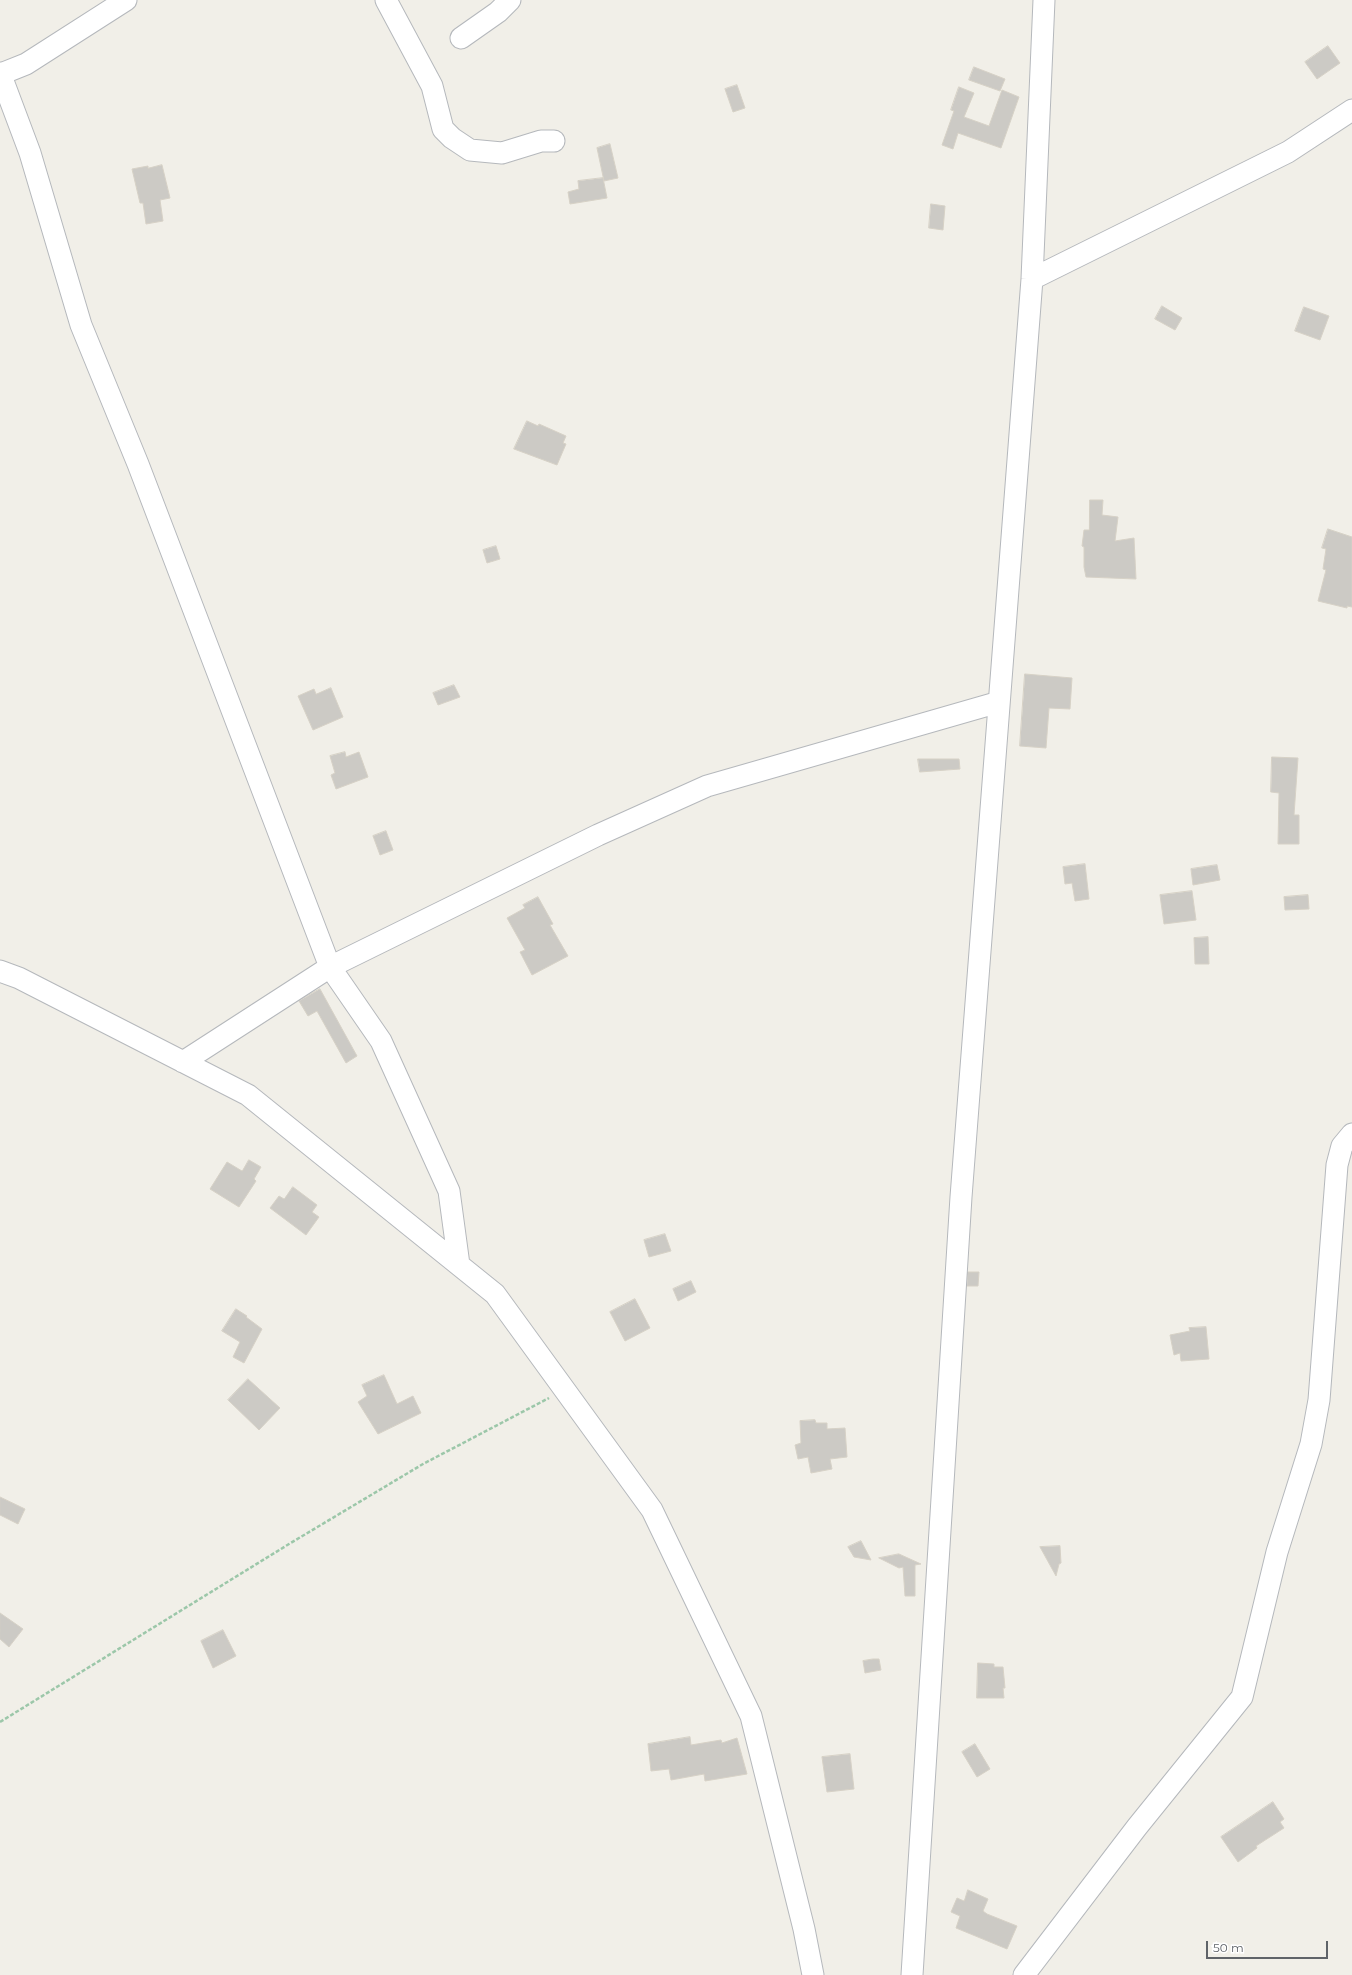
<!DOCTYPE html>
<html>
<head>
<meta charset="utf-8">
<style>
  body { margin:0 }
  #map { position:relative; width:1352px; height:1975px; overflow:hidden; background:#f1efe8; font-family:Montserrat,sans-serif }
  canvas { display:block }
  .scale { position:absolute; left:1206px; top:1941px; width:122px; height:18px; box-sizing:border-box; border:2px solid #5f6368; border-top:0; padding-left:5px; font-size:12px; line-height:14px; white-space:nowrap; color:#5f6368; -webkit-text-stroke:3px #fff; paint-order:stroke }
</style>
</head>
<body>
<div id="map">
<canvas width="1352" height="1975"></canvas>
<div class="scale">50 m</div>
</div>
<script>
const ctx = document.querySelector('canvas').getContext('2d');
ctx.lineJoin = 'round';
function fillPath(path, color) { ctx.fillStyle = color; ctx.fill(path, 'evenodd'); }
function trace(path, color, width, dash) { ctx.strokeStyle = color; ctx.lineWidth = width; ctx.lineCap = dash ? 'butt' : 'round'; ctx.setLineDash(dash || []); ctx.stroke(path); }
const building = new Path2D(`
  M1328 46 1340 63 1317 79 1305 62Z
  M974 67 1005 79 1000 91 969 80Z
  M737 85 745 108 733 112 725 89Z
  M959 87 974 93 964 117 989 126 1002 90 1019 97 1001 148 958 133 953 149 942 145 954 111 951 110Z
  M610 144 618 178 604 181 597 148Z
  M162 165 170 198 160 200 163 221 146 224 143 203H140L132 169 148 166V168Z
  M603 178 607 198 570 204 568 192 579 189 578 181Z
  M931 204 945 206 943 230 929 228Z
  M1162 306 1182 318 1175 330 1155 319Z
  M1304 307 1329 316 1320 340 1295 331Z
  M527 421 538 426 539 424 566 436 563 443 566 444 557 465 514 449Z
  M1090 500H1103L1102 515 1118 517 1115 541 1134 538 1136 579 1086 577 1084 567V547L1082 546 1084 530H1089Z
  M1328 529 1352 537V607L1347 606V608L1318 601 1326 570 1323 569 1326 549 1322 548Z
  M496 546 500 559 487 563 483 550Z
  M1025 674 1072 678 1070 709 1049 708 1046 748 1020 746Z
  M454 685 460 697 438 705 433 693Z
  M331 688 343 717 313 730 298 696 314 689 316 694Z
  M345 752 346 757 359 752 368 777 336 789 331 775 335 773 330 756Z
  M1272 757 1298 758 1294 815H1299V844H1278L1279 793 1271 792Z
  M918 759H959L960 769 920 772Z
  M386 831 393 850 380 855 373 836Z
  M1085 864 1089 899 1075 901 1072 883 1065 884 1063 867Z
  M1217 865 1220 880 1193 885 1191 869Z
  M1192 891 1196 920 1164 924 1160 895Z
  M1308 895 1309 909 1285 910 1284 897Z
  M538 897 553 924 550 925 568 956 532 975 520 952 525 950 507 918 525 908 523 905Z
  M1208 937 1209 964H1195L1194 938Z
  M320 989 357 1056 346 1063 317 1011 308 1016 299 1001Z
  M249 1160 261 1167 254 1179 256 1181 239 1207 210 1189 227 1162 242 1171Z
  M293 1187 317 1205 312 1212 319 1217 306 1235 270 1208 279 1196 284 1199Z
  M665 1234 671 1251 649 1257 644 1240Z
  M968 1272H979L978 1286H967Z
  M691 1281 696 1292 678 1301 673 1289Z
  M635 1299 650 1328 625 1341 610 1312Z
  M236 1309 247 1316 246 1317 262 1329 244 1363 233 1357 240 1342 222 1331Z
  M1206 1327 1209 1359 1181 1361 1180 1353 1174 1355 1170 1335 1190 1331 1189 1328Z
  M384 1375 397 1404 413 1396 421 1413 378 1434 358 1402 367 1396 362 1385Z
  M248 1379 280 1408 259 1430 228 1400Z
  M815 1420 816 1423H827V1429L845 1428 847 1457 830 1459 832 1469 811 1473 808 1457 798 1459 795 1445 801 1443 800 1421Z
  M0 1497 25 1509 18 1524 0 1515Z
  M861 1541 871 1560 854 1557 848 1547Z
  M1060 1546 1061 1563 1059 1564 1056 1576 1040 1547Z
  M899 1554 921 1564 915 1565V1596H905L903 1567 899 1568 879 1558Z
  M0 1613 23 1629 9 1647 0 1639Z
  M223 1630 236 1656 213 1668 201 1641Z
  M873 1659H879L881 1670 865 1673 863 1661Z
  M978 1663 994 1664V1667H1003L1005 1688H1003L1004 1698H977Z
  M690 1737 691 1745 721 1740 722 1743 737 1738 747 1774 705 1781 704 1774 671 1780 669 1769 651 1771 648 1744Z
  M975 1744 990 1769 977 1777 962 1752Z
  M850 1754 854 1789 827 1792 822 1757Z
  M1273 1802 1284 1819 1280 1822 1284 1828 1256 1846 1257 1848 1238 1862 1221 1837Z
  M968 1890 988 1899 983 1911 987 1914 1017 1926 1007 1949 956 1928 960 1916 951 1912 957 1898 964 1901Z`);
fillPath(building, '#cccac5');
trace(building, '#d6d1c6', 1);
const minor = new Path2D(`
  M386 0 432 86 443 129 452 138 470 150 502 153 541 141H554
  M461 38 498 12 510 0
  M0 73 30 153 81 325 138 464 330 967 381 1041 449 1191 459 1265
  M1 74 26 64 126 0
  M1032 279 1288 152 1352 110
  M0 971 19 978 248 1095 495 1294 652 1510 751 1716 804 1929 813 1975
  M183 1062 330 967 598 835 707 786 999 702
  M912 1975 961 1197 1032 279 1044 0
  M1024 1975 1137 1827 1242 1697 1277 1552 1311 1444 1319 1400 1337 1165 1342 1146 1352 1134`);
trace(minor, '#b5b8bc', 23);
trace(new Path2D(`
  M0 1722 289 1544 423 1464 549 1398`), '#9cc7a9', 2.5, [4, 2]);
trace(minor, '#fff', 21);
</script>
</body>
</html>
